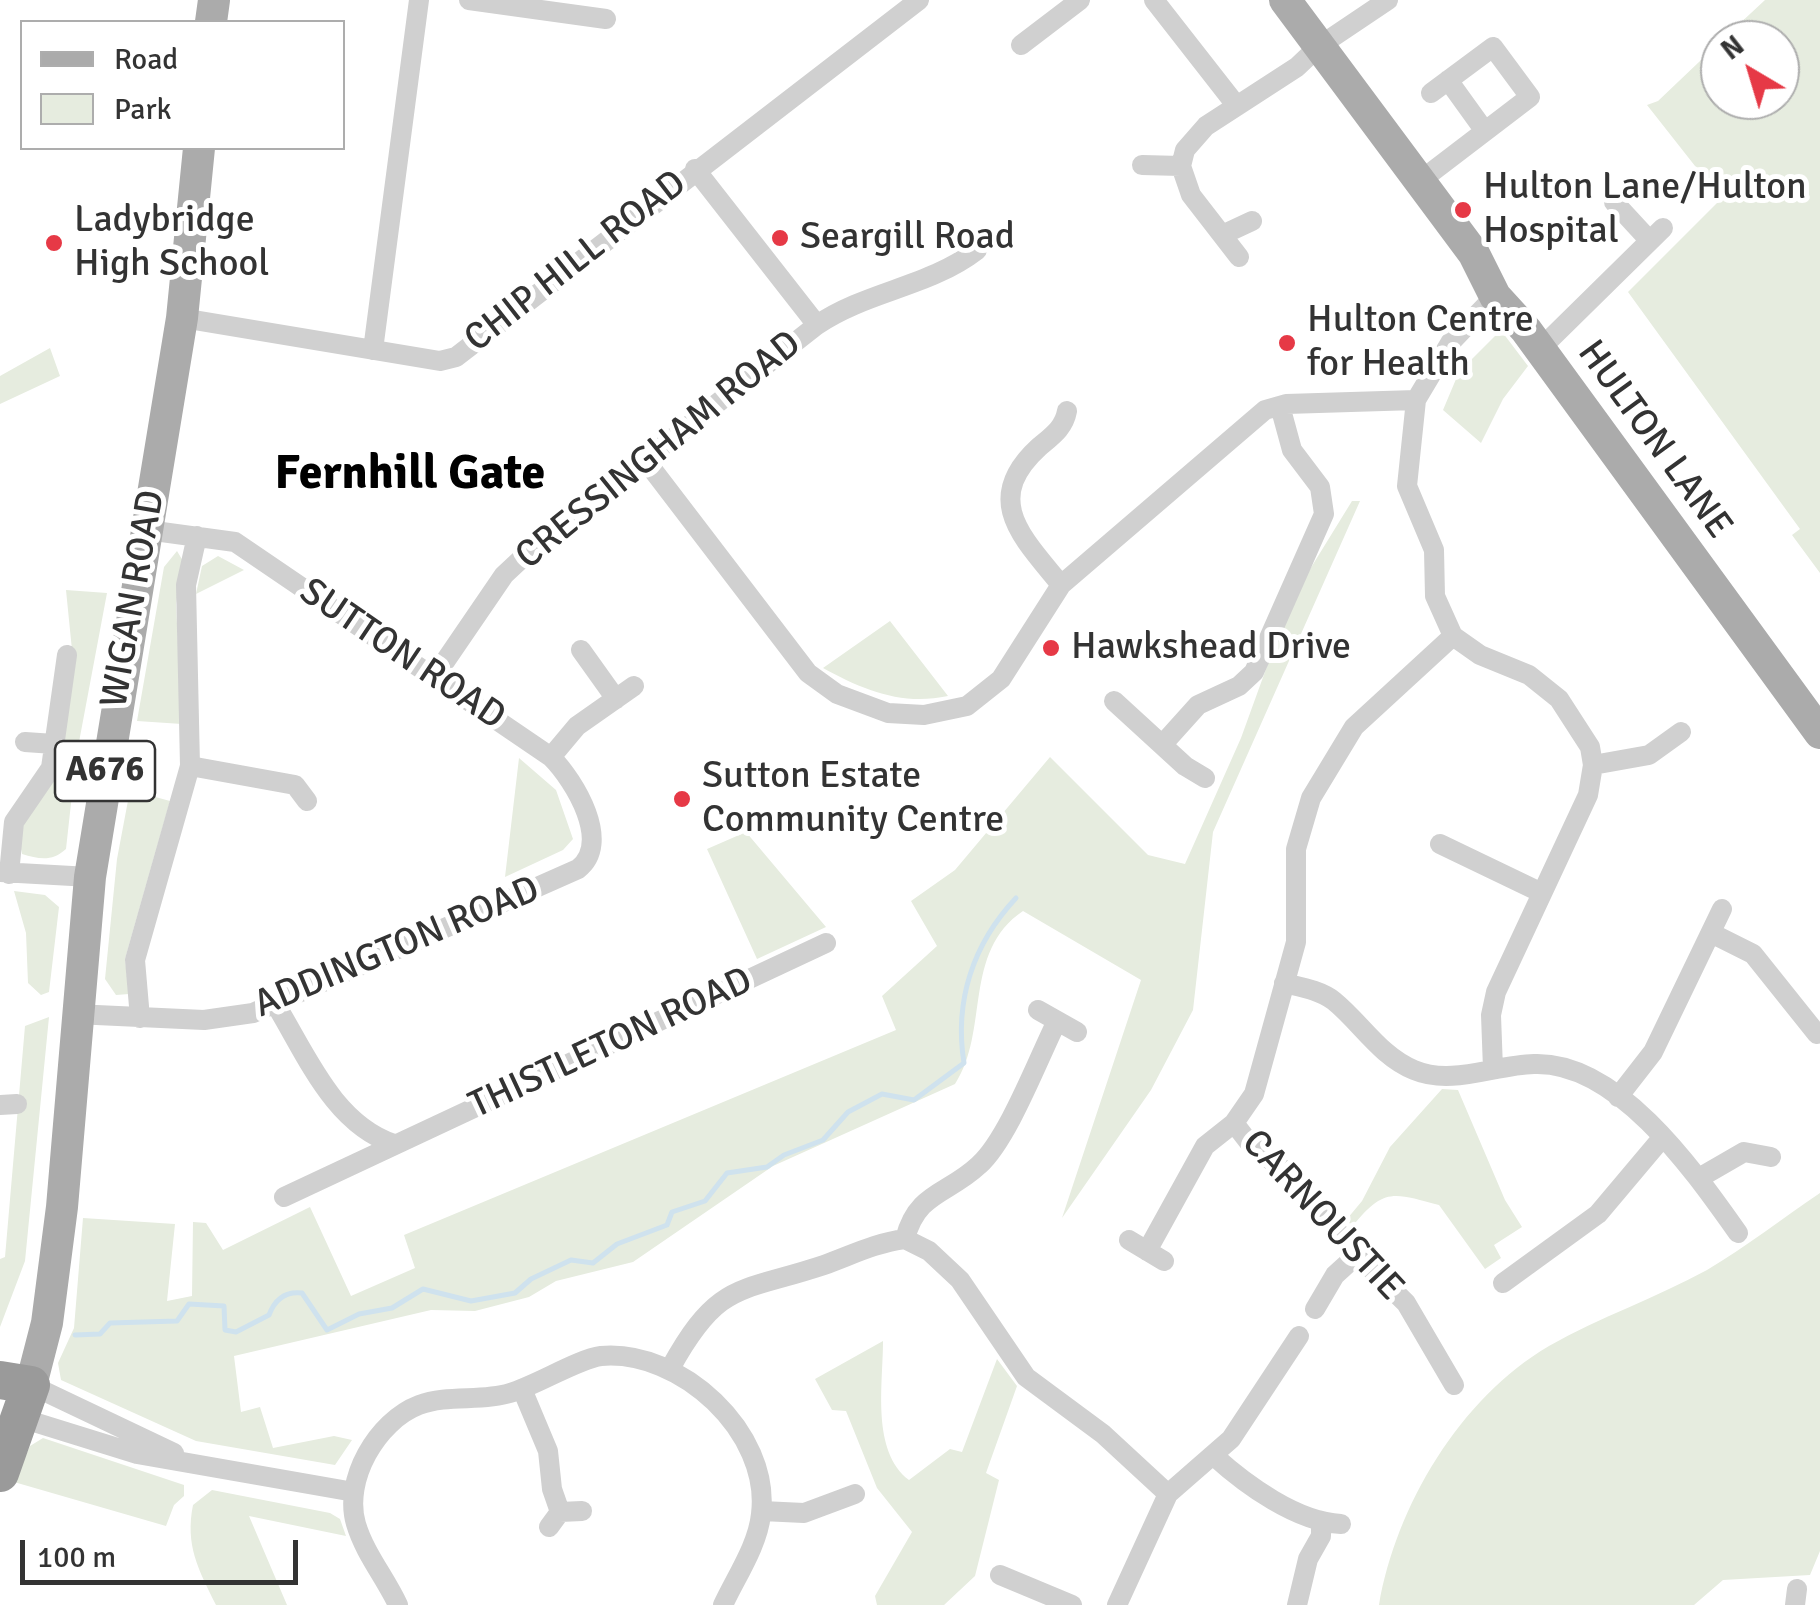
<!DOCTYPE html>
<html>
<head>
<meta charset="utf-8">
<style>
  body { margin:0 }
  #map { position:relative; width:1820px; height:1605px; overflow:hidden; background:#fff; font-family:Signika,sans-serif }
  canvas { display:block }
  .legend { position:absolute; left:20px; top:20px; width:325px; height:130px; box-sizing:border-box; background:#fff; border:2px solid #adadad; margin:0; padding:12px 18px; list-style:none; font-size:30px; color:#333 }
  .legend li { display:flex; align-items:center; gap:20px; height:50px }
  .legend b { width:50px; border:2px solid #adadad }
  .north { position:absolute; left:1700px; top:20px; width:100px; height:100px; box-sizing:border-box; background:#fff; border:2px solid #adadad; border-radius:50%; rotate:322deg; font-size:28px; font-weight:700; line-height:40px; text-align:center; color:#333 }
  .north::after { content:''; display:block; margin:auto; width:35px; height:45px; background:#e63946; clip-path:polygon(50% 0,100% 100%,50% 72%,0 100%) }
  .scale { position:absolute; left:20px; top:1540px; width:278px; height:45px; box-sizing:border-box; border:5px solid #333; border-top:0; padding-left:12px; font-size:30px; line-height:35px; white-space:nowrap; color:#333; -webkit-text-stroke:8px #fff; paint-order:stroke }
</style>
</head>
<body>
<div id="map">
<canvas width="1820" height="1605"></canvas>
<ul class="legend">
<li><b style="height:12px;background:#ababab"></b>Road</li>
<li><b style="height:28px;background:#e6ecdf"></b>Park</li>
</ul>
<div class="north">N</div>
<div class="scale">100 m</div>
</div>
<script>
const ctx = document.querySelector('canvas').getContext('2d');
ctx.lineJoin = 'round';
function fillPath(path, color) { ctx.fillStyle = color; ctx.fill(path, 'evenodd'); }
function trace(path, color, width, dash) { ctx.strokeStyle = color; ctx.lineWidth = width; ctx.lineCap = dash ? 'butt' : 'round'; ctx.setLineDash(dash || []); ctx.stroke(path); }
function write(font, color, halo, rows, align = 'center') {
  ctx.font = font + ' Signika,sans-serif'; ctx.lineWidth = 10; ctx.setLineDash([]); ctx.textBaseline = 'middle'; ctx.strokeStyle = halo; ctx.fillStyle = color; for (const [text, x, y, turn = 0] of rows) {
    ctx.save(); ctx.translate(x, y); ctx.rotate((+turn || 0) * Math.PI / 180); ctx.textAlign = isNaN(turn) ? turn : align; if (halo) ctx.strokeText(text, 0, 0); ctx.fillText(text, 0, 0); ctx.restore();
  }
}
fillPath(new Path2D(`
  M1765 0H1820V573L1792 535 1800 529 1628 292 1721 199 1647 105 1658 101 1720 42V100H1780V40H1722Z
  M1498 333H1503L1528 366 1503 399 1481 443 1443 410 1459 372Z
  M50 348 60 376 0 404V376Z
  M1352 501H1360L1213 832 1193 1010 1151 1090 1062 1218 1141 980 1023 911C962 952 990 1031 955 1084L773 1166 633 1262 556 1281 529 1297 475 1311 431 1310 234 1356 241 1412 260 1407 273 1448 334 1436 352 1440 335 1465 196 1441 61 1380 58 1363 74 1328 83 1218 175 1224 167 1301 192 1296 193 1222 206 1223 223 1250 310 1207 351 1296 415 1268 404 1235 896 1030 882 996 937 946 911 901 955 870 1050 757 1148 855 1185 864 1241 738 1291 600Z
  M177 551 183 561 176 604 182 724 137 721 164 567Z
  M218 556 244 570 196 594 202 566Z
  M66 590 107 593 76 758 66 849C52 862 39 859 22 854L17 828 52 782 72 650Z
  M890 621 948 696C902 706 863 690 823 668Z
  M519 758 556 790 573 839 563 850 505 877Z
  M130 790 170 801 125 959 129 994 116 995 105 979 117 859Z
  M746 832 826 927 757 959 707 849Z
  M14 891 45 895 59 907 49 992 41 995 28 983 26 933Z
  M49 1017 25 1261 0 1327V1259L5 1257 25 1026Z
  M1442 1089 1458 1090 1505 1200 1522 1227 1494 1245 1501 1258 1485 1269 1439 1205C1393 1193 1384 1187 1352 1227L1347 1219 1362 1201 1390 1147Z
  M1820 1193V1551L1810 1575 1723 1580 1694 1605H1379C1396 1506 1460 1398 1549 1346 1600 1317 1656 1298 1707 1270 1746 1247 1783 1218 1820 1193Z
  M883 1341C883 1385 871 1451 909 1480L950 1449 962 1452 997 1359 1017 1386 986 1473 999 1480 975 1576 944 1605H877L875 1596 912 1532 877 1488 846 1411 832 1410 815 1379Z
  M43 1438 184 1485V1496L174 1505 166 1526 14 1482 30 1446Z
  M212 1490 330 1513 340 1519 346 1536 249 1516 287 1605H216C198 1569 185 1545 193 1505Z`), '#e6ecdf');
trace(new Path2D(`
  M75 1335 100 1334 110 1323 177 1321 189 1304 224 1306 225 1330 236 1332 269 1315C275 1299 285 1291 302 1293L327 1330 359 1314 392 1308 423 1289 471 1301 515 1293 531 1279 571 1260 593 1263 617 1244 667 1225 672 1212 705 1201 727 1173 767 1167 784 1155 823 1140 848 1112 882 1094 914 1100 964 1063C954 1001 973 944 1016 898`), '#cfe2ee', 5);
trace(new Path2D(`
  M469 0 606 19
  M1154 0 1236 105
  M1021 45 1080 0
  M1448 80 1484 130
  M1142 165 1181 166
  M695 169 817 325
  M1420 181 1530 97 1493 47 1431 93
  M1614 202 1650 241
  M1222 235 1252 221
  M1239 257 1191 195 1181 166 1185 150 1206 126 1297 67 1318 47 1388 0
  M182 318 440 361 456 357 919 0
  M373 350 419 0
  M1539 350 1663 228
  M646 461 808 673 837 694 888 713 924 715 967 706 1001 679 1061 585 1265 410 1286 404 1416 400
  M1061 585C1023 538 981 500 1039 447 1052 436 1064 428 1067 411
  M581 650 616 699
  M435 676 504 575 534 547 817 325C867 291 929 287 977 250
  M1114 701 1185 766 1205 778
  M25 742 54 744
  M1162 745 1198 705 1239 686 1254 672 1324 514 1320 487 1292 450 1280 406
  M551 757 577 726 634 686
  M1593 765 1649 755 1681 732
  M190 766 295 785 307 801
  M1440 844 1542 893
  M0 872 90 877
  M9 874 14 822 51 768 67 655
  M1711 933 1753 954 1817 1034
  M1284 983C1300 987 1320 990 1334 1001 1361 1023 1380 1056 1414 1070 1452 1086 1494 1065 1534 1064 1618 1061 1694 1171 1738 1233
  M276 1005C307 1056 334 1124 394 1144
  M1038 1010 1077 1032
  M75 1014 204 1020 253 1013 578 869C612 843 575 781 551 757L235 542 147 530
  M140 1018 135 960 190 766 186 585 197 536
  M1493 1069 1491 1015 1496 992 1588 795 1593 765 1590 747 1559 699 1529 675 1480 655 1453 636 1435 596 1434 550 1407 486 1416 400 1450 343 1495 296
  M1618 1097 1653 1052 1722 909
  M0 1105 17 1104
  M1234 1123 1251 1145 1293 1177 1357 1255 1406 1303 1454 1385
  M1699 1178 1744 1152 1771 1157
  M284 1197 826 943
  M905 1239 929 1251 960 1280 1026 1377 1103 1434 1168 1494
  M1129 1240 1164 1261
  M1147 1251 1205 1146 1234 1123 1254 1094 1296 942V849L1311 798 1354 727 1453 636
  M1503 1283 1598 1214 1662 1138
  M1315 1309 1335 1275 1357 1255
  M671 1367C719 1280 740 1293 824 1265 852 1255 875 1243 905 1239 917 1192 947 1195 979 1165 1008 1139 1038 1059 1057 1021
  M31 1385 174 1453
  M522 1389 548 1451 552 1489 560 1512
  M21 1418 137 1454 354 1492
  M1214 1456C1246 1485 1297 1522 1341 1524
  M762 1511 804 1513 855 1494
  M549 1527 560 1512 582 1511
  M1000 1575 1072 1605
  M398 1605C385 1577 365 1554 356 1524 343 1480 377 1421 419 1405 448 1394 481 1402 510 1393 537 1385 578 1359 601 1356 680 1349 771 1432 761 1514 758 1545 736 1577 723 1605
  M1117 1605 1168 1494 1231 1439 1299 1336
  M1297 1605 1308 1559 1321 1536V1523
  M1795 1605 1797 1589`), '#d0d0d0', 20);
trace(new Path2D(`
  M1285 0 1474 254 1495 296 1526 330 1820 733
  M211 22 214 0
  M31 1385 47 1323 62 1207 90 877 182 318 199 148`), '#ababab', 32);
trace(new Path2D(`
  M0 1380 31 1385 0 1473`), '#9a9a9a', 38);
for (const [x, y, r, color] of [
  [1463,210,10,"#e63946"],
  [780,238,10,"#e63946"],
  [54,243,10,"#e63946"],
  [1287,343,10,"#e63946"],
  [1051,648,10,"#e63946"],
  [682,799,10,"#e63946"]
]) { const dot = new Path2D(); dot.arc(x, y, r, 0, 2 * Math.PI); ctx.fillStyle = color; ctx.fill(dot); trace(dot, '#fff', 4); }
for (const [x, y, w] of [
  [105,771,100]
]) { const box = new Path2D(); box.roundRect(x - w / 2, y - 30, w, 60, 8); ctx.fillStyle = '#fff'; ctx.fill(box); trace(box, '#333', 2.5); }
write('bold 35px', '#333', null, [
  ["A676",105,771]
]);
write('38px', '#333', '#fff', [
  ["Hulton Lane/Hulton",1483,188],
  ["Hospital",1483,232],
  ["Ladybridge",74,221],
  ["High School",74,265],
  ["Seargill Road",800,238],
  ["Hulton Centre",1307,321],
  ["for Health",1307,365],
  ["Hawkshead Drive",1071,648],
  ["Sutton Estate",702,777],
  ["Community Centre",702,821]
], 'left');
write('38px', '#333', '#fff', [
  ["CHIP HILL ROAD",576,262,-38],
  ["HULTON LANE",1654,440,54],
  ["CRESSINGHAM ROAD",659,451,-39],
  ["WIGAN ROAD",134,599,-80],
  ["SUTTON ROAD",402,655,34],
  ["ADDINGTON ROAD",397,948,-23],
  ["THISTLETON ROAD",611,1044,-25],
  ["CARNOUSTIE",1322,1216,47]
]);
write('bold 48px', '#000', '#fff', [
  ["Fernhill Gate",410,475]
]);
</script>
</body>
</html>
